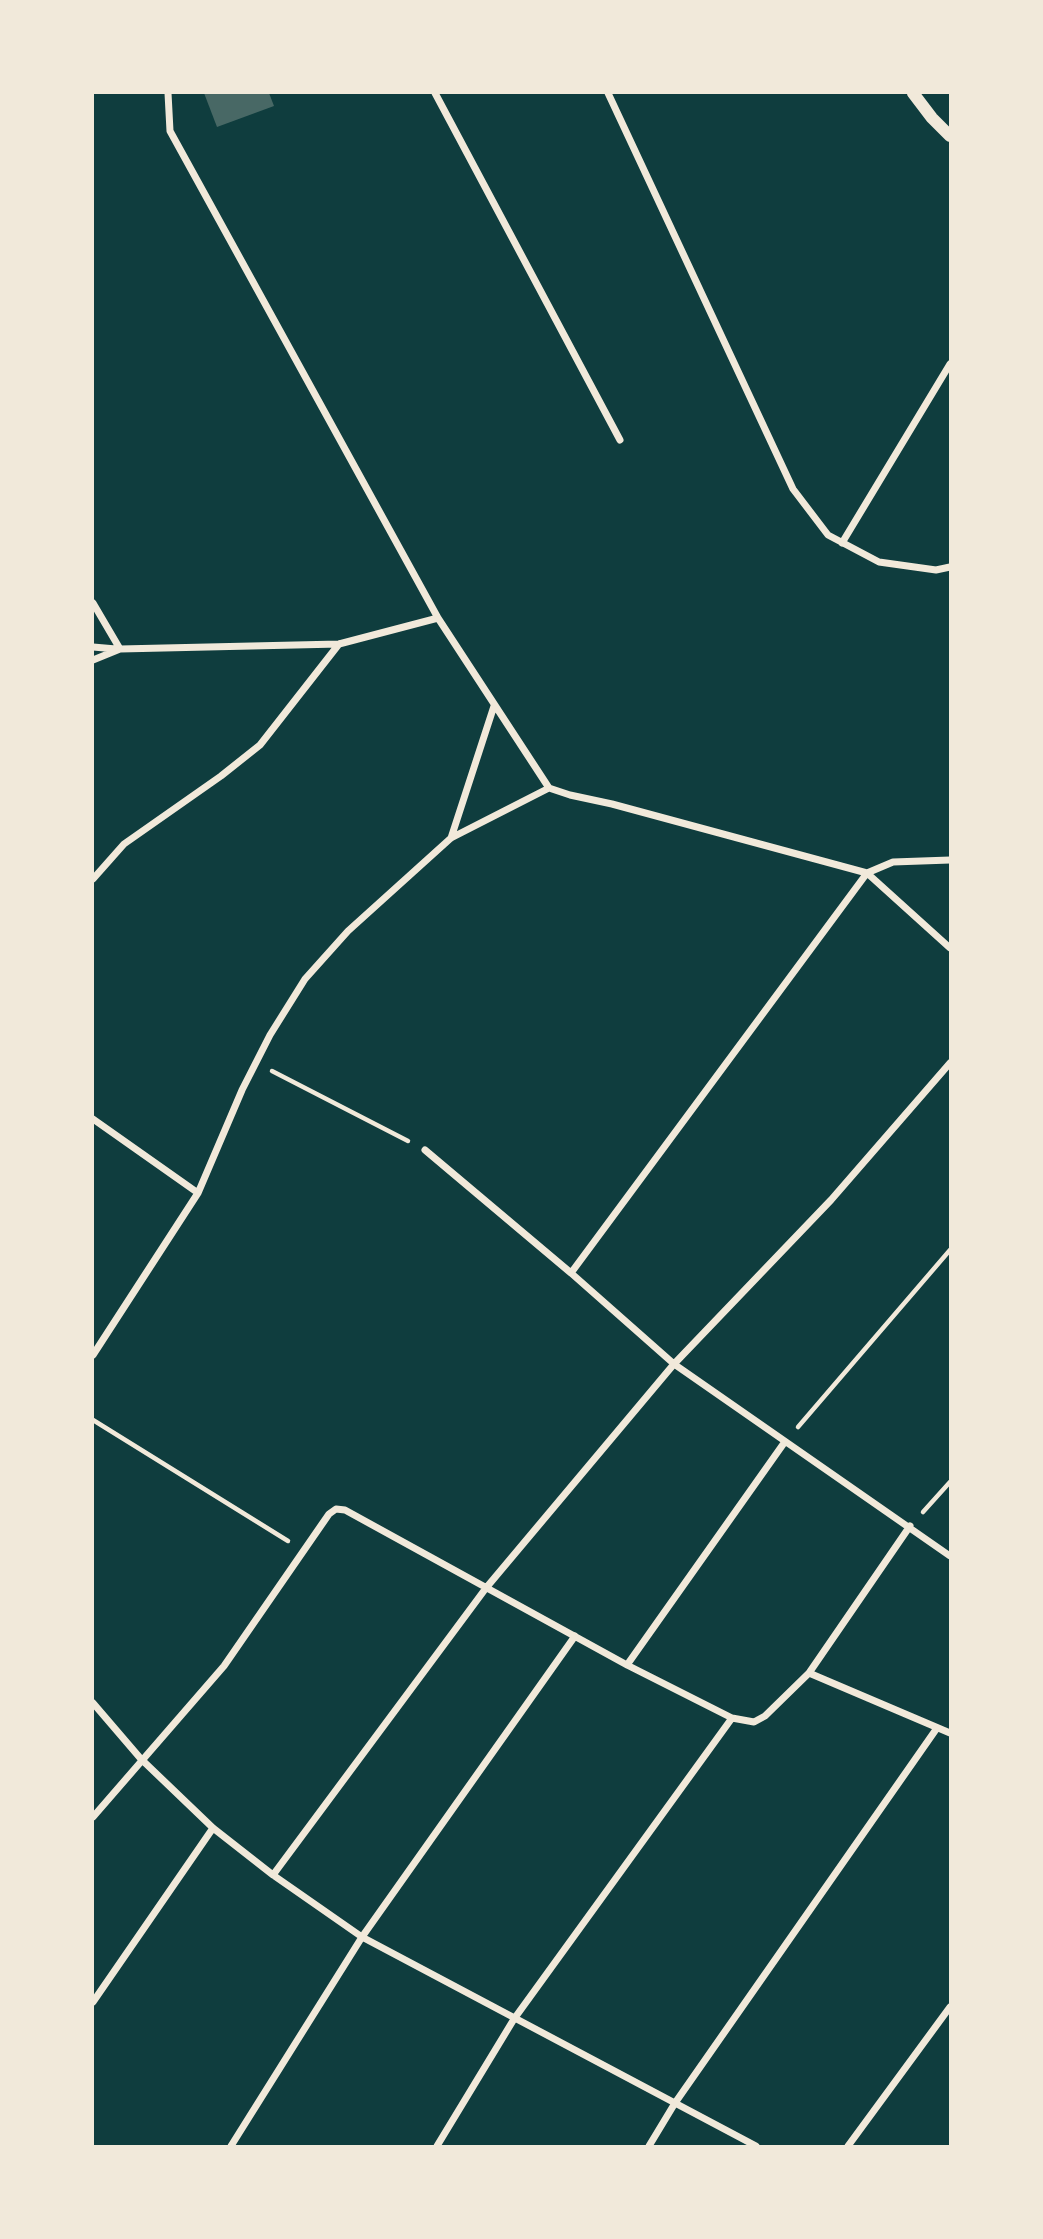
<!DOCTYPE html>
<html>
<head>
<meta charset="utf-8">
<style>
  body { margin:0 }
  #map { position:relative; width:1043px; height:2239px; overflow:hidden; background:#0f3d3e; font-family:"IBM Plex Sans",sans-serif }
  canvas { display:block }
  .frame { position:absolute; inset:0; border:94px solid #f1e9da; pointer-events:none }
</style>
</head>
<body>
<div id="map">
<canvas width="1043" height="2239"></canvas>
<div class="frame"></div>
</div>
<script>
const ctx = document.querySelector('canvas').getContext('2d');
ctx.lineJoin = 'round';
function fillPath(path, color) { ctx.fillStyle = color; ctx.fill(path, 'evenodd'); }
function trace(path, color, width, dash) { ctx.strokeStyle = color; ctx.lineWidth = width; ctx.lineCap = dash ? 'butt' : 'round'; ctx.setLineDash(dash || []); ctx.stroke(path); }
fillPath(new Path2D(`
  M204 93H269L274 106 217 127Z`), '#486865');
trace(new Path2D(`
  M272 1071 408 1141
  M93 1420 288 1541
  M798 1427 950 1250
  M923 1512 950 1482`), '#f1e9da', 4.5);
trace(new Path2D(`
  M168 93 170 131 438 618 549 788
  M435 93 620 440
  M608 93 793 489 828 535 879 562 936 570 950 567
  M842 543 950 364
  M93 603 120 649
  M93 647 116 649
  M93 660 120 649 339 644 438 618
  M549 788 570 795 612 804 867 873 950 948
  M451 838 494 706
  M93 879 124 844 221 776 260 745 339 644
  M93 1119 198 1193
  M425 1150 571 1273 674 1364 950 1556
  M571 1273 867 873 893 862 950 860
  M93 1355 198 1193 242 1090 270 1035 305 979 348 931 451 838 549 788
  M627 1665 784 1443
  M809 1673 950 1733
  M93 1703 141 1759 213 1828 273 1875 362 1937 756 2146
  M93 1817 224 1666 329 1514 336 1509 345 1510 627 1665 732 1718 754 1722 765 1716 809 1673 910 1526
  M273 1875 486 1588 674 1364 831 1200 950 1063
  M93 2002 213 1828
  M231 2146 362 1937 575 1636
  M437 2146 514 2019 732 1718
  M649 2146 675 2103 937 1728
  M848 2146 950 2007`), '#f1e9da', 7);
trace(new Path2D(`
  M913 93 932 118 950 136`), '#f1e9da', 12);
</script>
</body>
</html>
